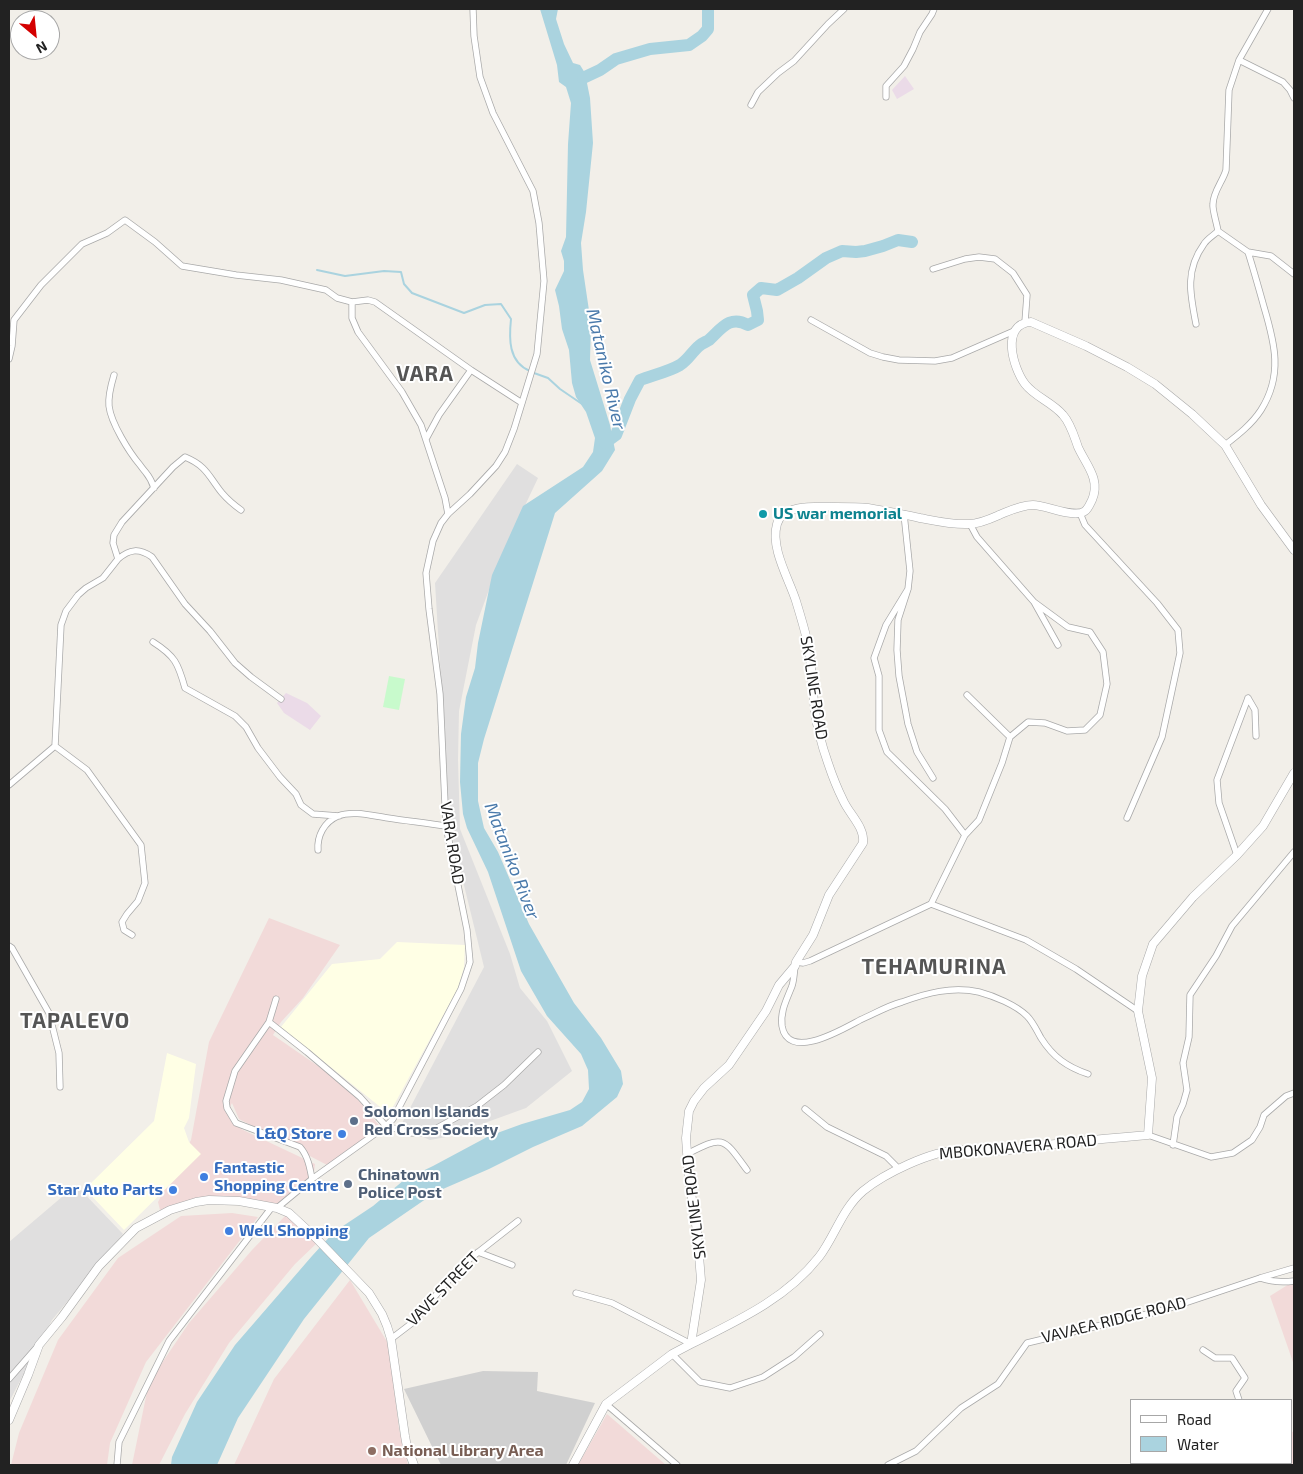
<!DOCTYPE html>
<html>
<head>
<meta charset="utf-8">
<style>
  body { margin:0 }
  #map { position:relative; width:1303px; height:1474px; overflow:hidden; background:#f2efe9; font-family:"Exo 2",sans-serif }
  canvas { display:block }
  .frame { position:absolute; inset:0; border:10px solid #222; pointer-events:none }
  .legend { position:absolute; left:1130px; top:1399px; width:162px; height:65px; box-sizing:border-box; background:#fff; border:1px solid #a7a7a7; margin:0; padding:6px 9px; list-style:none; font-size:15px; color:#222 }
  .legend li { display:flex; align-items:center; gap:10px; height:25px }
  .legend b { width:25px; border:1px solid #a7a7a7 }
  .north { position:absolute; left:10px; top:10px; width:50px; height:50px; box-sizing:border-box; background:#fff; border:1px solid #a7a7a7; border-radius:50%; rotate:152deg; font-size:14px; font-weight:700; line-height:20px; text-align:center; color:#222 }
  .north::after { content:''; display:block; margin:auto; width:18px; height:22px; background:#d40000; clip-path:polygon(50% 0,100% 100%,50% 72%,0 100%) }
</style>
</head>
<body>
<div id="map">
<canvas width="1303" height="1474"></canvas>
<div class="frame"></div>
<ul class="legend">
<li><b style="height:6px;background:#fff"></b>Road</li>
<li><b style="height:14px;background:#aad3df"></b>Water</li>
</ul>
<div class="north">N</div>
</div>
<script>
const ctx = document.querySelector('canvas').getContext('2d');
ctx.lineJoin = 'round';
function fillPath(path, color) { ctx.fillStyle = color; ctx.fill(path, 'evenodd'); }
function trace(path, color, width, dash) { ctx.strokeStyle = color; ctx.lineWidth = width; ctx.lineCap = dash ? 'butt' : 'round'; ctx.setLineDash(dash || []); ctx.stroke(path); }
function write(font, color, halo, rows, align = 'center') {
  ctx.font = font + ' "Exo 2",sans-serif'; ctx.lineWidth = 4; ctx.setLineDash([]); ctx.textBaseline = 'middle'; ctx.strokeStyle = halo; ctx.fillStyle = color; for (const [text, x, y, turn = 0] of rows) {
    ctx.save(); ctx.translate(x, y); ctx.rotate((+turn || 0) * Math.PI / 180); ctx.textAlign = isNaN(turn) ? turn : align; if (halo) ctx.strokeText(text, 0, 0); ctx.fillText(text, 0, 0); ctx.restore();
  }
}
fillPath(new Path2D(`
  M517 464 538 478 503 552 476 625 459 711 458 760 460 829 510 954 520 988 547 1021 572 1071 526 1108 446 1137 430 1140 400 1127 484 967 450 828 435 583Z
  M76 1185 123 1234 52 1320 9 1402V1242Z`), '#e0dfdf');
fillPath(new Path2D(`
  M269 918 340 945 303 998 281 1022 273 1035 347 1086 382 1129 329 1166 239 1119 232 1103 230 1107 241 1129 315 1164 313 1181 278 1206 228 1197 160 1210 158 1202 191 1140 209 1042Z
  M232 1213 258 1217 146 1362 110 1443 107 1465H11L19 1433 58 1340 118 1258 181 1216Z
  M286 1215 317 1243 295 1264 229 1343 185 1414 159 1465H132L149 1382 189 1323 252 1250Z
  M350 1280 389 1345 399 1429 408 1465H234L274 1379Z
  M1294 1281V1365L1270 1296Z
  M607 1414 666 1465H674H578Z
  M1294 1431V1465H1210L1216 1463H1292V1432Z`), '#f2dad9');
fillPath(new Path2D(`
  M905 76 914 89 897 99 892 90Z
  M286 693 307 703 321 716 310 730 284 713 277 703Z`), '#ebdbe8');
fillPath(new Path2D(`
  M397 942 465 945 464 967 458 988 389 1114 281 1027 332 964 380 959Z
  M167 1053 196 1064 189 1118 184 1128 189 1142 201 1154 124 1230 85 1189 154 1121Z`), '#ffffe5');
fillPath(new Path2D(`
  M483 1371 538 1372 537 1391 595 1403 566 1465H441L404 1389Z`), '#d0d0d0');
fillPath(new Path2D(`
  M389 676 405 679 399 710 383 707Z`), '#c8facc');
fillPath(new Path2D(`
  M540 9H558L556 19 564 44 573 63 580 65 585 73 590 98 593 143 586 212 581 243 583 270 591 324 590 360 610 425 615 450 602 471 555 513 484 739 478 763V801L484 828 498 852 529 924 574 1003 601 1038 621 1071 623 1084 617 1097 582 1126 533 1147 489 1169 436 1192 369 1238 304 1319 238 1418 217 1465H171L172 1457 197 1402 235 1345 312 1256 334 1232 373 1206 404 1180 433 1166 489 1136 522 1124 570 1110 582 1102 589 1089 588 1070 581 1054 547 1016 521 971 488 872 467 828 463 814 460 782 461 734 466 697 475 668 478 643 492 575 523 506 583 467 593 452 595 438 586 412 576 397 572 383 569 350 562 329 559 306 555 290 564 271V261L561 251 566 237 568 144 571 103 566 87 559 82 557 65Z`), '#aad3df');
trace(new Path2D(`
  M317 270 345 276 384 271 401 272 404 284 412 293 464 313 485 305 501 304 511 319C509 338 508 362 530 371
  M534 373 548 378 560 389 582 404`), '#aad3df', 2);
trace(new Path2D(`
  M583 78 600 70 616 59 650 49 689 45 702 36 708 29V9
  M605 443 616 435 630 399 640 380C653 375 668 372 680 365 688 360 692 352 699 346 702 343 706 342 709 340 722 328 730 315 748 325L758 320 757 311 753 295 761 288 777 290 798 278 826 258 842 251 856 252 865 251 883 246 898 240 912 242`), '#aad3df', 12);
const minor = new Path2D(`
  M1268 9 1239 60 1229 90 1226 170C1223 181 1213 192 1213 204 1212 209 1217 224 1218 231L1248 252 1271 256 1294 274
  M1239 60 1283 82 1290 90 1294 98
  M886 97V86L904 66 913 49 920 32 932 14 934 9
  M751 105 758 92 778 73 794 61 828 24 844 9
  M933 269 965 259 979 257 995 259 1013 273 1027 295 1025 322
  M352 302V318L358 332 402 392 421 425 445 498 448 514
  M811 320 870 353 883 357 899 360 935 361 952 358 1014 331
  M1196 324C1190 294 1185 270 1204 244 1207 239 1214 235 1218 231
  M9 359 12 346 14 320 41 285 82 244 107 233 125 220 155 242 182 266 236 275 281 280 326 290 337 298 352 302 368 300 375 302 471 370 522 403
  M114 375C111 385 108 396 109 406 111 423 129 452 140 465 147 475 150 475 154 488
  M426 439 439 415 471 370
  M1225 445C1238 435 1252 424 1261 410 1283 375 1275 344 1264 307 1259 289 1254 271 1248 252
  M1080 513 1085 525 1157 603 1178 630 1180 653 1162 737 1127 818
  M904 514 910 571 908 589 898 620 897 650 899 676 908 724 917 752 933 778
  M970 524 977 537 1034 602 1058 645
  M118 559C130 549 139 548 152 557L185 604 210 631 235 663 251 677 281 699
  M908 589 886 625 874 658 879 676V730L887 752 945 809 965 835
  M153 642C175 656 178 663 185 688L235 716 246 727 258 748 280 777 296 794 301 805 313 814 339 816
  M1248 698 1255 710 1256 736
  M1010 737 1028 722 1045 723 1067 731 1085 730 1100 715 1107 684 1103 652 1090 632 1068 627 1034 602
  M55 746 87 770 141 845 145 883 138 901 127 914 122 922 124 930 132 935
  M9 785 55 746 61 625 66 611 78 595 86 588 103 578 118 559 113 543 114 535 122 522 173 467 185 457C207 466 209 477 222 493 228 500 234 505 241 510
  M318 850C317 836 324 822 338 816 353 810 373 816 388 818 408 821 427 823 446 826
  M1237 855 1219 803 1217 780 1248 698
  M931 904 965 835 979 820 1002 763 1010 737 967 695
  M9 946 12 948 49 1013 59 1053 60 1087
  M796 962 803 963 810 961 931 904 1026 940 1076 969 1138 1011
  M795 967C794 973 794 980 792 986 787 999 780 1011 782 1026 788 1062 843 1029 860 1020 874 1014 887 1006 902 1002 927 993 952 986 979 992 994 996 1016 1005 1027 1016 1033 1022 1037 1031 1041 1038 1053 1057 1067 1067 1088 1074
  M276 999 269 1022 235 1071 226 1101 227 1108 236 1123 300 1147C308 1156 310 1168 312 1179
  M269 1022 307 1052 360 1097 386 1126 411 1133H428L477 1106 504 1085 538 1052
  M805 1109 827 1127 886 1156 899 1169
  M1148 1135 1211 1157 1233 1153 1252 1140 1260 1127 1264 1115 1286 1096 1294 1093
  M1173 1145 1177 1117 1183 1104 1187 1090 1183 1063 1189 1037 1190 995 1216 956 1232 926 1294 852
  M687 1154C724 1135 723 1137 747 1170
  M277 1208 312 1179 386 1126 393 1119 461 989 470 962 467 930 446 826 440 694 429 609 426 573 433 541 441 523 448 514 470 494 496 466 505 452 514 429 537 354 544 281 539 223 533 191 493 113 480 77 474 36 473 9
  M478 1252 512 1265
  M1260 1278C1272 1282 1281 1283 1294 1281
  M576 1293 612 1303 691 1344
  M391 1339 412 1323 454 1274 467 1261 518 1221
  M1203 1350 1215 1358H1232L1245 1378 1236 1391 1239 1400
  M672 1354 700 1382 730 1388 763 1377 794 1357 820 1334
  M9 1379 37 1347
  M606 1404 677 1465
  M117 1465 119 1442 169 1341 272 1207
  M888 1465 916 1451 961 1408 998 1384 1027 1343 1164 1310 1260 1278 1294 1268
  M1244 1465 1245 1463`);
const tertiary = new Path2D(`
  M691 1344C737 1321 786 1299 819 1257 835 1236 842 1209 863 1191 885 1173 931 1151 959 1150 975 1150 993 1152 1009 1150 1055 1143 1101 1139 1148 1135L1152 1078 1138 1011 1142 976 1153 944 1193 897 1237 855 1263 826 1294 773
  M9 1420 28 1375 39 1345 62 1317 99 1266 136 1228 170 1210 196 1202 209 1200 239 1201 277 1208 289 1213 316 1238 369 1293 382 1314 387 1326 391 1339 405 1436 407 1447 414 1465
  M573 1465 606 1404 672 1354 691 1344 701 1280 697 1231 689 1180 686 1138 689 1111 694 1101 704 1088 729 1065 766 1011 779 985 795 966 796 962 813 935 829 895 863 843C865 827 849 814 843 800 837 788 832 775 828 763 822 746 817 728 815 711 812 687 812 663 807 640 804 627 800 614 796 601 789 579 770 548 777 524 783 503 819 507 836 507 847 507 858 507 868 508 885 511 903 514 920 518 936 521 953 525 969 524 979 524 990 519 999 515 1009 511 1021 505 1033 505 1046 505 1075 519 1085 511 1088 509 1090 504 1092 500 1101 479 1086 465 1078 447 1074 436 1071 424 1063 415 1052 402 1035 397 1025 384 1013 368 1000 324 1031 322L1086 346 1127 367 1155 384 1192 414 1225 445 1261 505 1294 550`);
trace(minor, '#a9a9a9', 7);
trace(tertiary, '#a9a9a9', 9);
trace(minor, '#fff', 5.5);
trace(tertiary, '#fff', 8);
for (const [x, y, r, color] of [
  [763,514,5,"#0f9aa8"],
  [354,1121,5,"#5c6f8a"],
  [342,1134,5,"#3f7fe0"],
  [204,1177,5,"#3f7fe0"],
  [348,1184,5,"#5c6f8a"],
  [173,1190,5,"#3f7fe0"],
  [229,1231,5,"#3f7fe0"],
  [372,1451,5,"#8d6e63"]
]) { const dot = new Path2D(); dot.arc(x, y, r, 0, 2 * Math.PI); ctx.fillStyle = color; ctx.fill(dot); trace(dot, '#fff', 2); }
write('bold 16px', '#0d838f', '#fff', [
  ["US war memorial",773,514]
], 'left');
write('16px', '#222', '#fff', [
  ["SKYLINE ROAD",814,688,81],
  ["VARA ROAD",452,843,81],
  ["MBOKONAVERA ROAD",1018,1147,-5],
  ["SKYLINE ROAD",694,1207,-97],
  ["VAVE STREET",443,1289,-46],
  ["VAVAEA RIDGE ROAD",1114,1320,-14]
]);
write('bold 16px', '#4e5e75', '#fff', [
  ["Solomon Islands",364,1112],
  ["Red Cross Society",364,1130],
  ["Chinatown",358,1175],
  ["Police Post",358,1193]
], 'left');
write('bold 16px', '#366cbe', '#fff', [
  ["L&Q Store",332,1134],
  ["Fantastic",214,1168,"left"],
  ["Shopping Centre",214,1186,"left"],
  ["Star Auto Parts",163,1190],
  ["Well Shopping",239,1231,"left"]
], 'right');
write('bold 16px', '#785e54', '#fff', [
  ["National Library Area",382,1451]
], 'left');
write('italic 18px', '#4a7aab', '#fff', [
  ["Mataniko River",606,369,77],
  ["Mataniko River",512,861,69]
]);
ctx.letterSpacing = '1px';
write('bold 21px', '#555', '#fff', [
  ["VARA",425,374],
  ["TEHAMURINA",934,967],
  ["TAPALEVO",75,1021]
]);
ctx.letterSpacing = '0px';
</script>
</body>
</html>
